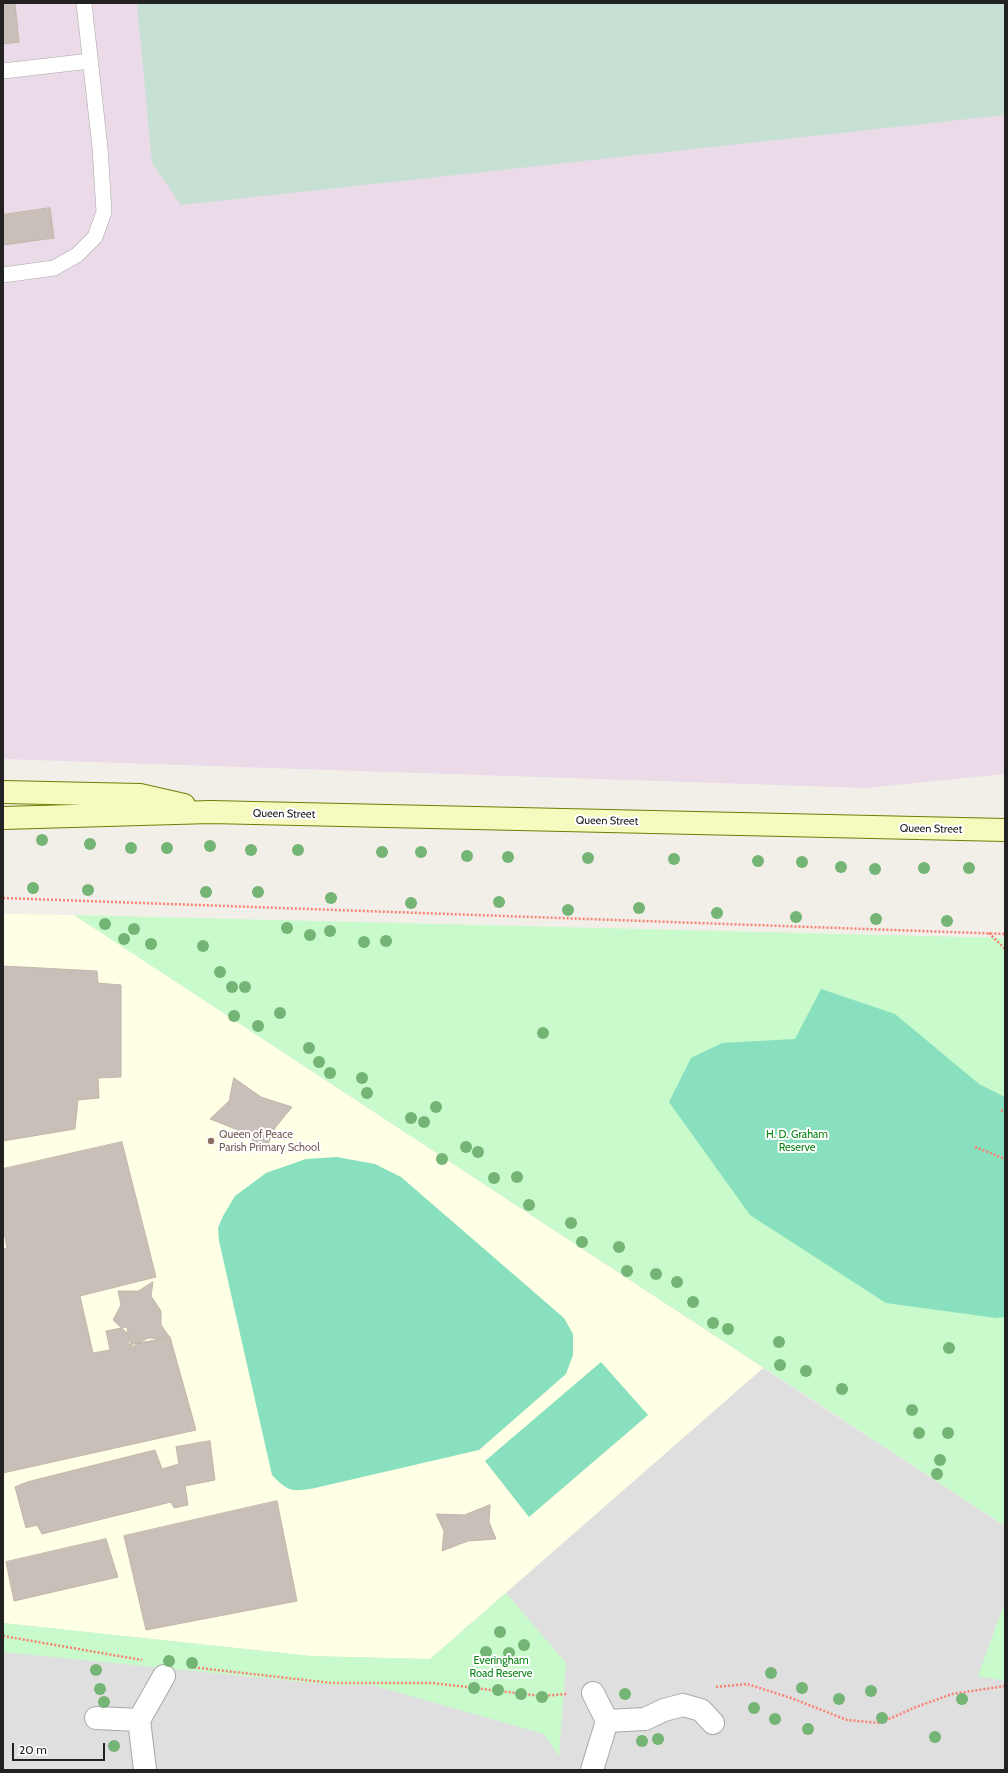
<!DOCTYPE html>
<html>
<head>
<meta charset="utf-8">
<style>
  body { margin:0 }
  #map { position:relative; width:1008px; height:1773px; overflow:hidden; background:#f2efe9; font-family:Cabin,sans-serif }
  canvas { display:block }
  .frame { position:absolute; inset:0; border:4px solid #222; pointer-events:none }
  .scale { position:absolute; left:12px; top:1743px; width:93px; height:18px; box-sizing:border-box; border:2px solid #222; border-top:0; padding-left:5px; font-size:12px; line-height:14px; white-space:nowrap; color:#222; -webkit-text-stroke:3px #fff; paint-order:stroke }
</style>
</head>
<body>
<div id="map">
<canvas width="1008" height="1773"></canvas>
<div class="frame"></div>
<div class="scale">20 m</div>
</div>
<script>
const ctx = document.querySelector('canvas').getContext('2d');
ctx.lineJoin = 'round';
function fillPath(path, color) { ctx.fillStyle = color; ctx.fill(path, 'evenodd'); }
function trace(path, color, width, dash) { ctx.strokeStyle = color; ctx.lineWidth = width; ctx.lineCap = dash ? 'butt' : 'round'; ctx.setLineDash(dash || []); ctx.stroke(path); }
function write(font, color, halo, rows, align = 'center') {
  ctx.font = font + ' Cabin,sans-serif'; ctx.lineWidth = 4; ctx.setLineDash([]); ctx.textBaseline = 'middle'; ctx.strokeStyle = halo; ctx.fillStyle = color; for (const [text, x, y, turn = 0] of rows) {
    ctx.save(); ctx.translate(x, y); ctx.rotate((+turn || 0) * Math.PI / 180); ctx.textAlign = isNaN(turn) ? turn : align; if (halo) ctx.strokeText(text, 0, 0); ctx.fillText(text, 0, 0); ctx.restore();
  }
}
fillPath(new Path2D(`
  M763 1368 1005 1526V1770H3V1623L311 1656 430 1659Z`), '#e0dfdf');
fillPath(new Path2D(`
  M3 3H1005V774L866 788 3 759Z`), '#ebdbe8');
fillPath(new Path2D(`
  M3 914 74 915 763 1368 430 1659 311 1656 3 1623Z`), '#ffffe5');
fillPath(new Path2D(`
  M137 3H1005V115L181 205 152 163Z`), '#c6e0d4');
fillPath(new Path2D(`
  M74 915 1005 938V1526Z
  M506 1593 566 1663 559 1756 544 1734 372 1685H334L3 1652V1623L311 1656 430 1659Z
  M1005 1601V1681L978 1676Z`), '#c8facc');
fillPath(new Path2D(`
  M821 989 895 1014 979 1084 1005 1097V1317L996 1318 886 1303 750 1215 669 1102 691 1058 722 1043 795 1039Z
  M337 1157 375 1164 401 1177 564 1318 573 1334V1355L566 1374 479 1450 315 1488C293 1492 288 1492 272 1475L219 1241 218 1228 223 1216 235 1196 266 1173 306 1159Z
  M601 1362 648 1415 529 1517 485 1461Z`), '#88e0be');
const building = new Path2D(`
  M3 3H15L19 42 3 44Z
  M50 208 54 238 3 245V215Z
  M3 966 97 971 98 983 121 985V1077L98 1078 99 1098 78 1100 75 1129 3 1141Z
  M234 1078 261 1097 292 1107 275 1128 265 1151 243 1132 210 1119 229 1101Z
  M122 1142 156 1277 80 1296 93 1353 110 1350 106 1331 127 1327 129 1345 170 1337 196 1430 3 1473V1249L7 1248 3 1227V1169Z
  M153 1282 151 1296 161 1311V1325L171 1339 148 1338 132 1347 127 1333 113 1320 121 1305 118 1291H138Z
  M210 1441 215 1480 185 1486 188 1505 174 1508 171 1502 42 1534 37 1525 26 1528 15 1487 27 1482 155 1450 162 1469 179 1464 176 1447Z
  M277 1501 297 1601 146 1630 124 1536Z
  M490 1505 489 1522 496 1539 468 1541 442 1551 444 1531 436 1514 464 1515Z
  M106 1539 118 1577 14 1601 6 1562Z`);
fillPath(building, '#c7bfb8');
trace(building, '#c4b6ab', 1);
const lane = new Path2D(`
  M3 71 90 61
  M3 275 54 268 77 255 95 237 104 212 100 148 84 3`);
const street = new Path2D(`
  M593 1693 607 1721 645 1719 664 1710 683 1705 701 1710 713 1723
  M96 1718 139 1720 164 1676
  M139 1720 145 1770
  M592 1770 607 1721`);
const secondary = new Path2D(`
  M3 792 140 795 184 805
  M3 818 210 812 1005 830`);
trace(lane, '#a9a9a9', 16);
trace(street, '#a9a9a9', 24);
trace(secondary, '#707d05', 24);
trace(new Path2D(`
  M3 898 1005 934
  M989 933 1005 949
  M1001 1110 1005 1113
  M975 1147 1005 1159
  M3 1636 142 1660
  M190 1667 332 1683H433L541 1696 567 1694
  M716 1687 747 1684 791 1698 847 1720 880 1723 916 1707 952 1694 1005 1686`), '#fa8072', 2.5, [2, 2]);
trace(lane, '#fff', 15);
trace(street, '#fff', 22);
trace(secondary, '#f7fabf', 22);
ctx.fillStyle = '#74b475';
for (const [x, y] of [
  [42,840],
  [90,844],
  [210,846],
  [131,848],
  [167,848],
  [251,850],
  [298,850],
  [382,852],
  [421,852],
  [467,856],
  [508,857],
  [588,858],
  [674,859],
  [758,861],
  [802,862],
  [841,867],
  [924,868],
  [969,868],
  [875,869],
  [33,888],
  [88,890],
  [206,892],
  [258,892],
  [331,898],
  [499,902],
  [411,903],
  [639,908],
  [568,910],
  [717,913],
  [796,917],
  [876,919],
  [947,921],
  [105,924],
  [287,928],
  [134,929],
  [330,931],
  [310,935],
  [124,939],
  [386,941],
  [364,942],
  [151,944],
  [203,946],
  [220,972],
  [232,987],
  [245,987],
  [280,1013],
  [234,1016],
  [258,1026],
  [543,1033],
  [309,1048],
  [319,1062],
  [330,1073],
  [362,1078],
  [367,1093],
  [436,1107],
  [411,1118],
  [424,1122],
  [466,1147],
  [478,1152],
  [442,1159],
  [517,1177],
  [494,1178],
  [529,1205],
  [571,1223],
  [582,1242],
  [619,1247],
  [627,1271],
  [656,1274],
  [677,1282],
  [693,1302],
  [713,1323],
  [728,1329],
  [779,1342],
  [949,1348],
  [780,1365],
  [806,1371],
  [842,1389],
  [912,1410],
  [919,1433],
  [948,1433],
  [940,1460],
  [937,1474],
  [500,1632],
  [524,1645],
  [486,1652],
  [509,1653],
  [169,1661],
  [192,1663],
  [96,1670],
  [771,1673],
  [474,1688],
  [802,1688],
  [100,1689],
  [498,1690],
  [871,1691],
  [521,1694],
  [625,1694],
  [542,1697],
  [839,1699],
  [962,1699],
  [104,1702],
  [754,1708],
  [882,1718],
  [775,1719],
  [808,1729],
  [935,1737],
  [658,1739],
  [642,1741],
  [114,1746]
]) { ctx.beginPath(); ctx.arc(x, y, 6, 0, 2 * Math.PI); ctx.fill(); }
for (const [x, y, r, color] of [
  [211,1141,4,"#8d6e63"]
]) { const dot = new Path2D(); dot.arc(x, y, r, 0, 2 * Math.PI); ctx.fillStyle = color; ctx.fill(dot); trace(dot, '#fff', 1.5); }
write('11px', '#222', '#fff', [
  ["Queen Street",284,814,1],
  ["Queen Street",607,821,1],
  ["Queen Street",931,829,1]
]);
write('11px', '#785e54', '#fff', [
  ["Queen of Peace",219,1135],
  ["Parish Primary School",219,1148]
], 'left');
write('11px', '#0c8416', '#fff', [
  ["H. D. Graham",797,1135],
  ["Reserve",797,1148],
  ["Everingham",501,1661],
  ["Road Reserve",501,1674]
]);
</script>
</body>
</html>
